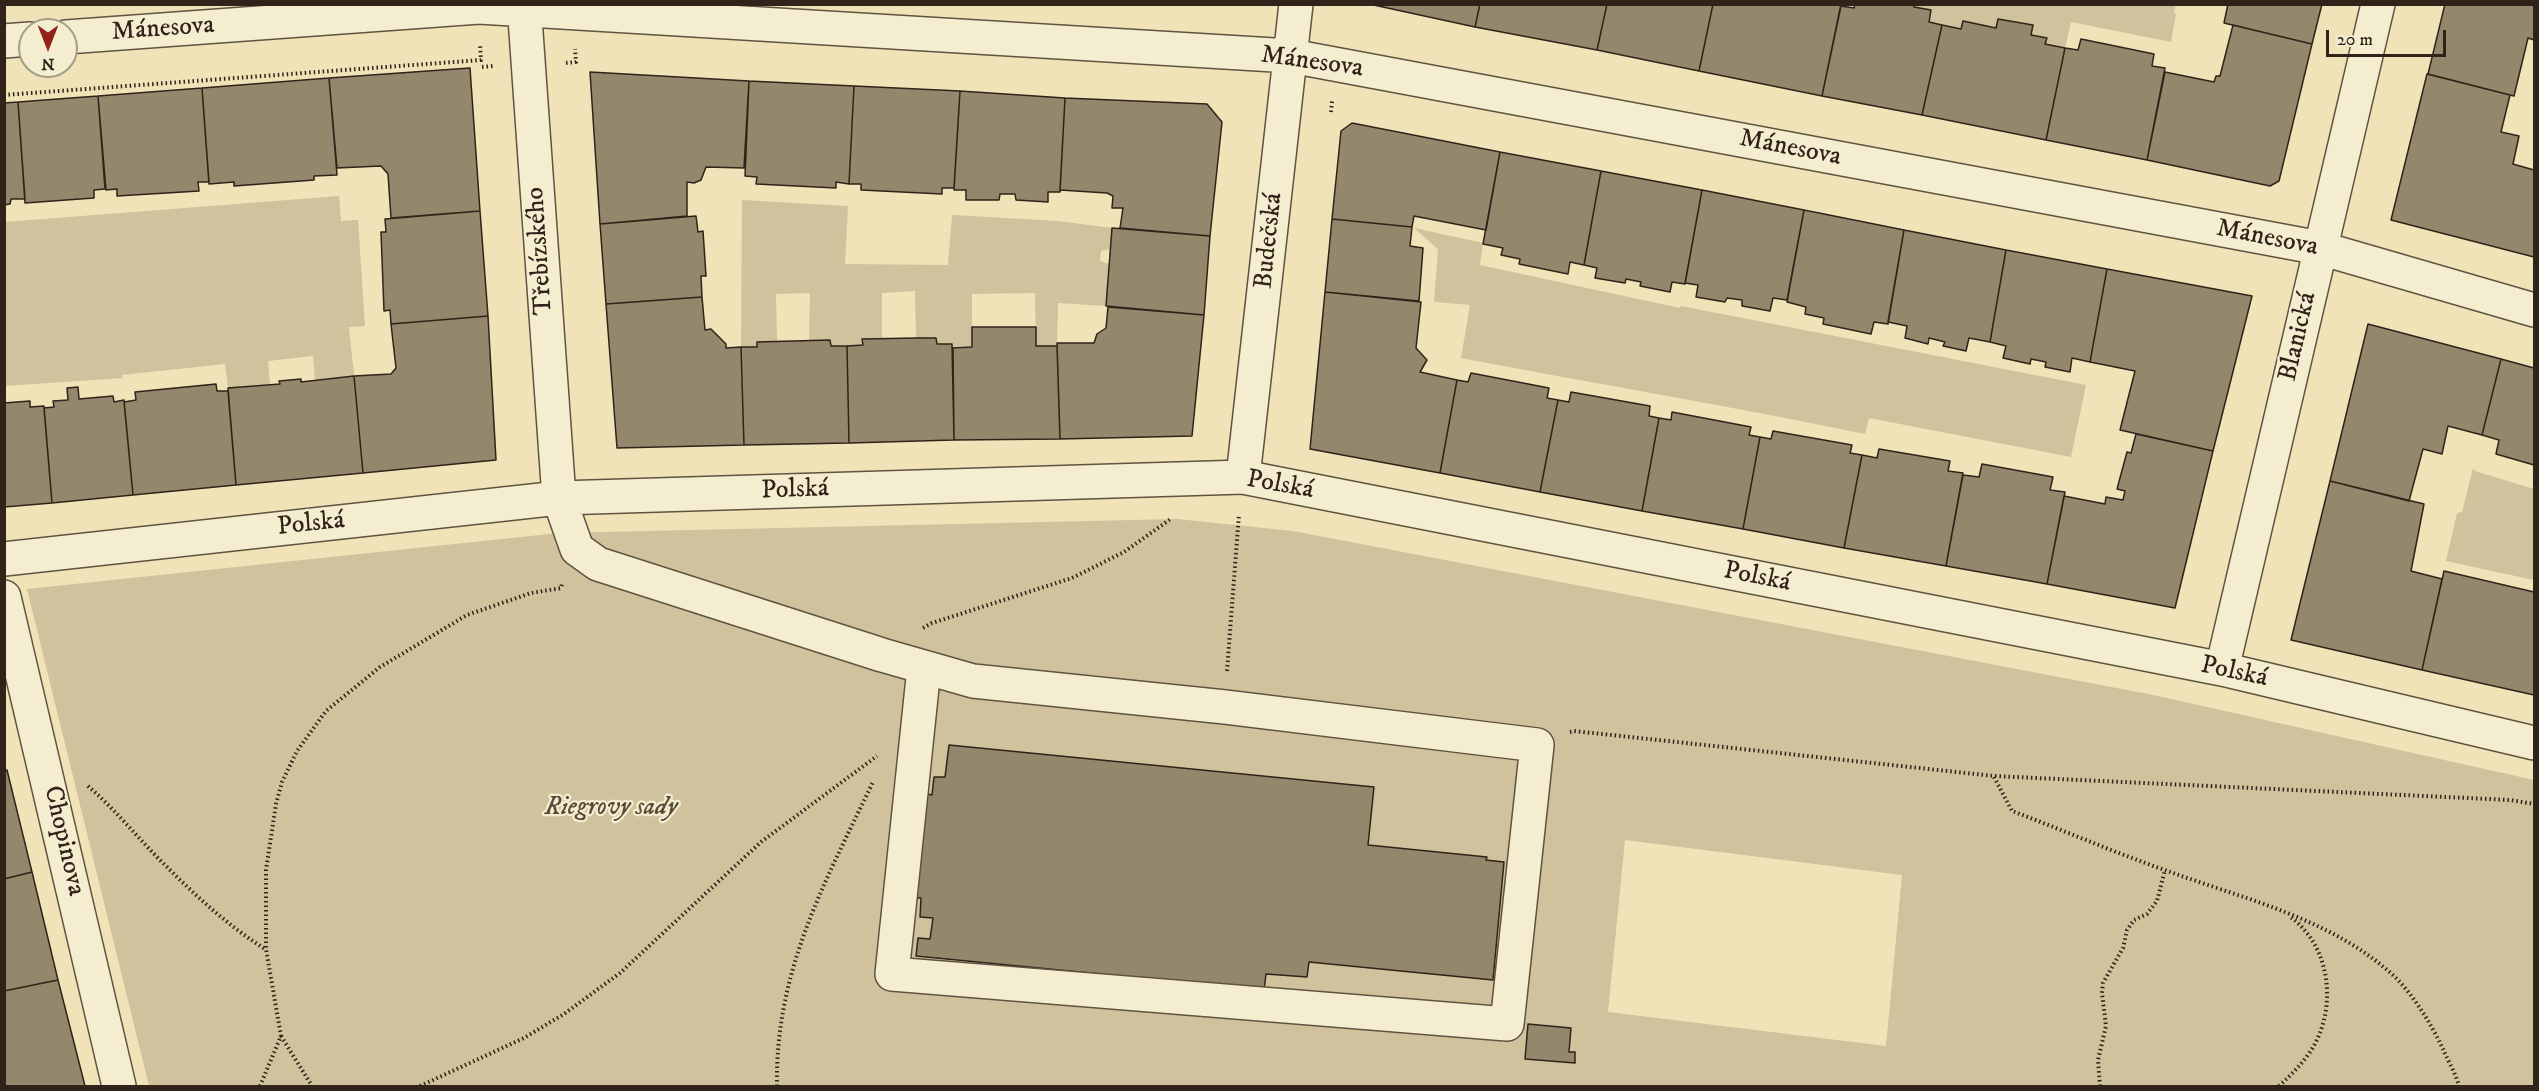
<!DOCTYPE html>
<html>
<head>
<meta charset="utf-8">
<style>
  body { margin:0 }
  #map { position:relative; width:2539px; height:1091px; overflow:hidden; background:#f0e3b7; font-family:"IM FELL DW Pica",serif }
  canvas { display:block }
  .frame { position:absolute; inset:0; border:6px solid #2f231a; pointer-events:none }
  .north { position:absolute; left:18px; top:18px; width:60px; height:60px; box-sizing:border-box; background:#f5edd0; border:2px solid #a69c87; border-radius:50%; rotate:180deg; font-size:16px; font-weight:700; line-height:24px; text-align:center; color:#2f231a }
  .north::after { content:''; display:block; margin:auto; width:21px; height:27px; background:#8f2418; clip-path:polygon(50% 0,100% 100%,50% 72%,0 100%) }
  .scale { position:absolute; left:2326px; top:30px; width:120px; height:27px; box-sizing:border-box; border:3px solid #2f231a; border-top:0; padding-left:8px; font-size:18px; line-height:21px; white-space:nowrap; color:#2f231a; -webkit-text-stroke:4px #f5edd0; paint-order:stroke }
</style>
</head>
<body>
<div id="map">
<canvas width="2539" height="1091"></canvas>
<div class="frame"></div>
<div class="north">N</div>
<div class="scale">20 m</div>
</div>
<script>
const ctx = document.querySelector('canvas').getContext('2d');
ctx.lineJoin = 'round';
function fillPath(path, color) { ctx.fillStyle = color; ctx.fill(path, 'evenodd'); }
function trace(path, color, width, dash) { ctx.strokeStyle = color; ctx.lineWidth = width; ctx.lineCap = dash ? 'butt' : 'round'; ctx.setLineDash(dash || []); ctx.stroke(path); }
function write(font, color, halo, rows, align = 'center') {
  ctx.font = font + ' "IM FELL DW Pica",serif'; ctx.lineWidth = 4.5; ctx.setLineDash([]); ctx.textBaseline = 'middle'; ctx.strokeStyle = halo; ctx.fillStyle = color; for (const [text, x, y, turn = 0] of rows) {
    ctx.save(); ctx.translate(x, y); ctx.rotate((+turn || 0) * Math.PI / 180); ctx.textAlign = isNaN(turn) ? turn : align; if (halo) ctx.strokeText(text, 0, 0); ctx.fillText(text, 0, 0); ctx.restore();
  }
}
fillPath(new Path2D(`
  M1914 4H2176L2174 12 2176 14 2171 42 2071 22 2065 48 2045 44 2046 38 2031 35 1998 19 1996 28 1963 21 1961 29 1929 22 1931 10 1914 7Z
  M339 196 341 221 358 220 365 326 349 327 354 376 315 380 313 356 268 361 270 384 228 388 225 364 122 375V378L5 386V222Z
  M742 200 848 206 845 264 948 265 952 215 1058 221 1112 228 1110 249 1101 251 1100 261 1109 264 1106 306 1058 303 1057 346H1036L1035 293 972 294V347L953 348 952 344H937L936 338H916L915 291 882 293V338L863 339V345L831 346 829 340H809L810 293 776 294 777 341 758 342 757 347H741Z
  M1414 228 1483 243 1480 265 1680 308 1681 306 2086 385 2071 457 1869 418 1865 434C1731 406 1596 384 1461 358L1470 305 1434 302 1438 249Z
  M2473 468 2475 471 2534 489V580L2446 561 2457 513 2462 512Z
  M1177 519 1293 531 2153 695 2534 780V1086H149L27 589 559 533ZM949 745 1374 787 1368 845 1504 863 1493 979 1309 962 1307 977 1266 974 1264 990 916 956 918 938 930 939 933 918 920 917 921 898 911 897 923 793 932 795 934 777H945ZM1625 840 1902 875 1886 1046 1608 1012ZM1528 1025 1571 1028 1569 1052 1575 1053V1063L1525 1059Z`), '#cfc29c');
const building = new Path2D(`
  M1369 4H1480L1475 27Z
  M1480 4H1607L1597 50 1475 27Z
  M1607 4H1713L1699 71 1597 50Z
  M1713 4H1841L1822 96 1699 71Z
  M1855 4H1914V7L1931 10 1929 22 1942 25 1922 115 1822 96 1841 6 1854 8Z
  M2228 4H2322L2312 44 2224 23Z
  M2445 4H2534V40L2528 38 2514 96 2428 74Z
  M1998 19 2033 25 2031 35 2047 38 2045 44 2065 48 2046 140 1922 115 1942 25 1961 29 1963 21 1996 28Z
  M2233 25 2312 44 2279 181 2270 186 2147 160 2165 72 2214 82 2216 76H2220Z
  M2081 39 2154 54 2152 66 2165 68 2147 160 2046 140 2065 48 2078 50Z
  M470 68 480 211 391 218 388 174 381 166 337 168 329 78Z
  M590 72 749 81 744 168 706 167 701 180 694 183 687 182V216L600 224Z
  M2427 74 2510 95 2501 132 2519 136 2513 164 2534 170V257L2391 220Z
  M329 78 337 175 314 176V180L234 186V182L209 184 202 88Z
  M749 81 854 86 849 184 836 182V188L756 184 757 177 745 176Z
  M854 86 960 91 954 188H942V194L861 190V184H849Z
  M202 88 209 182H198L199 191 117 196V189L106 190 98 96Z
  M960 91 1065 98 1060 192H1048V202L1016 200 1015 194H1000L999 200H966V190H954Z
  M98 96 105 189 94 190V198L25 203 18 102Z
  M1065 98 1207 104 1222 122 1210 236 1120 228 1123 208H1112L1113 196 1107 193 1060 190Z
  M18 102 25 199H11L10 204 4 205V103Z
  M1352 123 1500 152 1486 230 1414 216 1412 227 1332 219 1341 131Z
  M1500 152 1601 171 1584 265 1570 262 1568 274 1519 264 1520 259 1501 255 1503 248 1483 244Z
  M1601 171 1702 190 1685 284 1672 282 1670 292 1640 286 1641 282 1626 279 1625 283 1595 278 1597 268 1584 265Z
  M1702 190 1804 210 1787 300 1773 298 1770 311 1742 306V300L1727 298 1725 302 1696 297 1698 285 1685 283Z
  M1804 210 1904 230 1888 324 1874 322 1871 334 1823 324 1824 318 1805 314 1806 307 1787 302Z
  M480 211 488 316 391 324 390 310 384 311 381 232H386L385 219Z
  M696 216 698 232 703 231 706 276H701L702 297 606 304 600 224Z
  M1332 219 1412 227 1410 246 1423 248 1419 301 1325 292Z
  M1112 228 1210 236 1204 315 1106 306Z
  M1904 230 2006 250 1990 342 1969 338 1966 351 1943 346 1945 342 1929 338 1928 344 1905 338 1907 326 1888 322Z
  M2006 250 2107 269 2090 362 2072 358 2070 372 2045 367 2046 362 2031 359 2030 364 2003 358 2006 346 1990 342Z
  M2107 269 2252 296 2213 451 2120 430 2135 371 2090 362Z
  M1325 292 1421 302 1416 348 1427 360 1420 372 1457 380 1440 473 1310 449Z
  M702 297 705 330 711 329 726 344V348L741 347 744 445 617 448 606 304Z
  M1108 307 1204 315 1192 436 1060 439 1057 343H1094L1097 334 1106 328Z
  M488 316 496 460 363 473 354 376 391 374 396 368 391 324Z
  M2368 324 2501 359 2482 435 2448 426 2442 454 2423 449 2409 501 2330 481Z
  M972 327H1036V346H1057L1060 439 954 440 953 348 972 347Z
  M916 338H936L937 344H952L954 440 849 443 847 346 863 345 862 339Z
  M830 340 831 346H847L849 443 744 445 741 347H757V342Z
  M2501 359 2534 368V465L2496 454 2499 440 2482 435Z
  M1471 373 1549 388 1547 398 1558 400 1540 492 1440 473 1457 380 1468 382Z
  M354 376 363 473 236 485 228 388 280 384 279 381 301 379V382Z
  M216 384 217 391H228L236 485 133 495 124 402 136 400 135 392Z
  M78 387 79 399 113 396 114 402 124 400 133 495 52 503 44 408 54 407 53 401 68 400 67 388Z
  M1571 392 1650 406 1649 416 1659 418 1642 511 1540 492 1558 400 1569 402Z
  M30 401V407L44 406 52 503 4 507V403Z
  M1672 412 1751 427 1749 435 1760 437 1743 529 1642 511 1659 418 1671 420Z
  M1773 431 1852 445 1850 453 1862 455 1844 548 1743 529 1760 437 1771 439Z
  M2136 434 2213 451 2175 608 2047 584 2064 496 2105 504 2106 497 2123 500 2125 491 2117 489 2127 452 2131 453Z
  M1879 449 1950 461 1948 471 1963 473 1946 566 1844 548 1862 455 1877 458Z
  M1982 464 2053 477 2050 490 2065 492 2047 584 1946 566 1963 475 1979 477Z
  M2330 481 2424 504 2411 571 2442 579 2422 670 2291 640Z
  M2444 571 2534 592V695L2422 670Z
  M949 745 1374 787 1368 845 1487 857 1486 860 1504 862 1493 980 1309 962 1307 977 1266 974 1264 990 916 956 918 938 930 939 933 918 920 917 921 898 911 897 923 793 932 795 934 777H945Z
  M4 770H7L32 872 4 879Z
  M32 872 58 980 4 991V879Z
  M58 980 85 1086H4V991Z
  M1528 1024 1571 1028 1569 1052H1575V1063L1525 1059Z`);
fillPath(building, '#93876c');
trace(building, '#2f231a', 1.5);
const minor = new Path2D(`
  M524 4 559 498 577 549 598 564 882 655 973 681 1225 707 1537 745 1507 1024 892 974 924 668
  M66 37 479 7 1291 56 2320 248 2534 310
  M4 41 30 39
  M1243 477 1296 4
  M4 559 559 498 1243 477 2222 669 2534 743
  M4 597 119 1086
  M2222 669 2378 4`);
trace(minor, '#5f5341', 36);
trace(new Path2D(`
  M1221 4H1244
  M566 63 576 62 575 49
  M482 67 493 66
  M4 95 481 60 480 44
  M1331 112 1332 101
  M923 628 932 623 1072 578 1124 552 1172 518
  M1227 671 1239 514
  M1570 732 1574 731 1994 776 2510 800 2534 804
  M1994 777 2012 811C2063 830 2113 852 2165 870 2243 899 2332 918 2395 977 2415 997 2431 1024 2443 1049 2448 1061 2456 1074 2459 1086
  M88 786C117 811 141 842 169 869 198 898 230 927 265 949
  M281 1036 312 1086
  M260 1086 281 1036 266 949V870L276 804 282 782 297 751 326 711 380 667 467 615 531 593 561 588 562 584
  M420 1086 524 1038 564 1014 620 973 761 842 877 756
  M777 1086C775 971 825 882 873 782
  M2100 1086 2098 1060 2106 1026 2102 993 2103 983 2123 948 2127 930 2134 920 2147 914 2157 901 2165 870
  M2279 1086C2290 1076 2301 1065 2310 1052 2338 1010 2332 946 2289 916`), '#2f231a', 4, [1.5, 3]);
trace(minor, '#f5edd0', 33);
write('26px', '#2f231a', '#f5edd0', [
  ["Mánesova",163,30,-4],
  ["Mánesova",1312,63,8],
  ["Mánesova",1790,149,11],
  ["Mánesova",2267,239,11],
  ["Budečská",1270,241,-84],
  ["Třebízského",541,251,-94],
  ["Blanická",2299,337,-77],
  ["Polská",1280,486,10],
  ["Polská",795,491,-2],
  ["Polská",311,525,-6],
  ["Polská",1757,578,11],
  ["Polská",2234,673,12],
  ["Chopinova",63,841,77]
]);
write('italic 26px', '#574b3a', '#f5edd0', [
  ["Riegrovy sady",611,809]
]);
</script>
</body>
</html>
